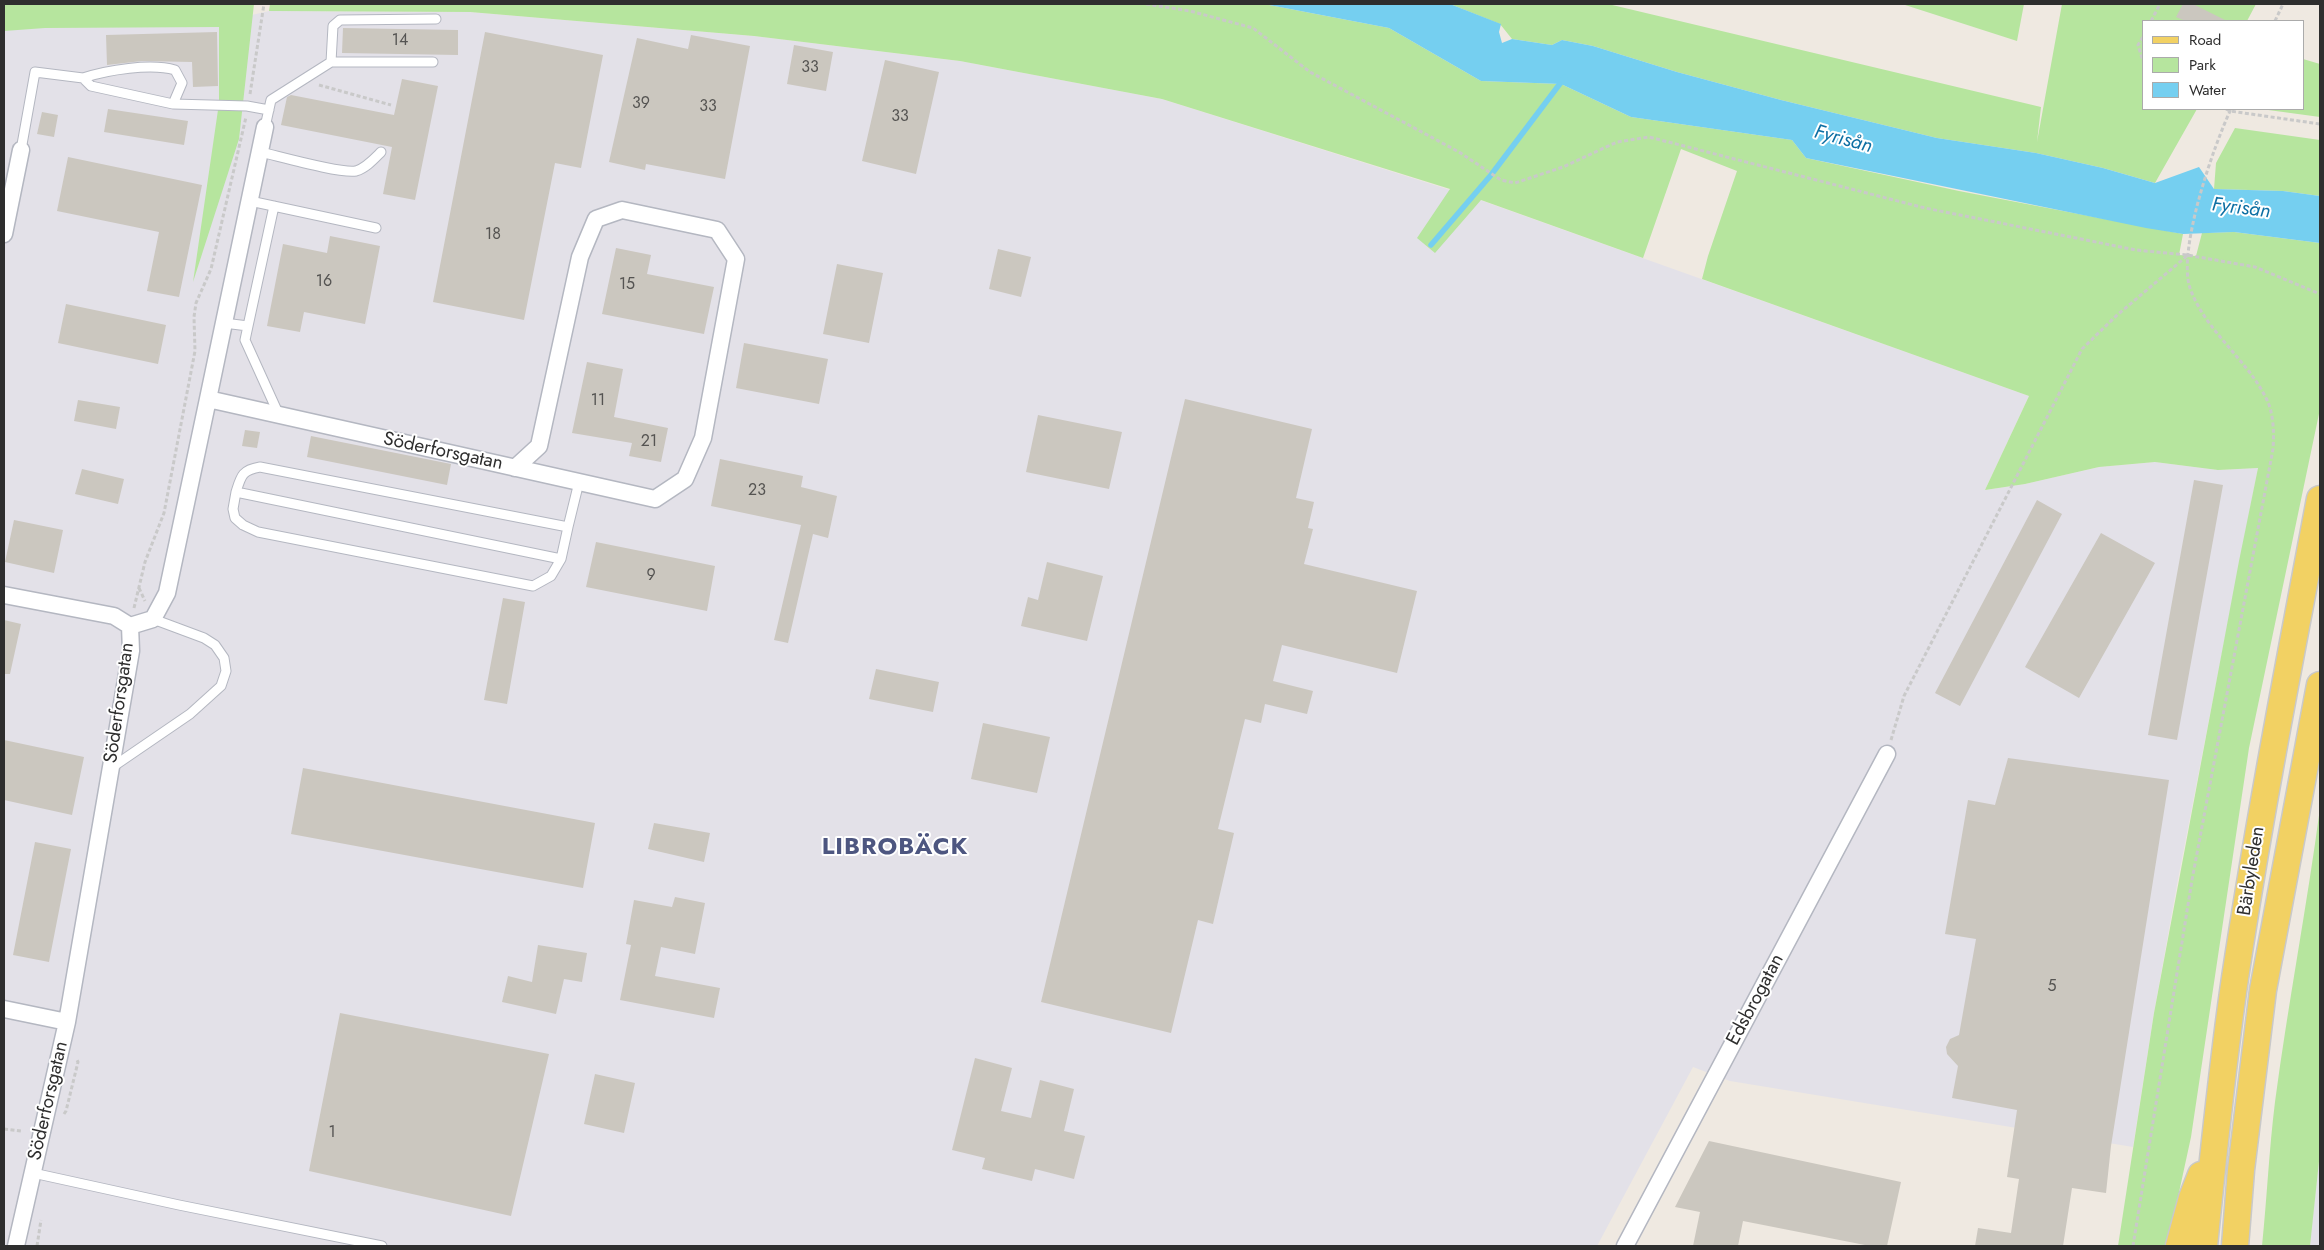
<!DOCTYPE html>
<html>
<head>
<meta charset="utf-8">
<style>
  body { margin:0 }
  #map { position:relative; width:2324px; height:1250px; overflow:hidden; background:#efe9e1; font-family:Jost,sans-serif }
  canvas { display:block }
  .frame { position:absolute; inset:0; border:5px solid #2e2e2e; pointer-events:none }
  .legend { position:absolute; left:2142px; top:20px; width:162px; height:90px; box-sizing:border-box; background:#fff; border:1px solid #ababab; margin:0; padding:6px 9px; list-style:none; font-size:15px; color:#2e2e2e }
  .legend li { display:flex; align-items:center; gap:10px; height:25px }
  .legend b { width:25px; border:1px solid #ababab }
</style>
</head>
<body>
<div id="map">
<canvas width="2324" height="1250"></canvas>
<div class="frame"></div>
<ul class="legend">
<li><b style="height:6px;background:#f2d163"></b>Road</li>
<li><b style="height:14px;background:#b6e59e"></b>Park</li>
<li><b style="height:14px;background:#75cff0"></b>Water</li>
</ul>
</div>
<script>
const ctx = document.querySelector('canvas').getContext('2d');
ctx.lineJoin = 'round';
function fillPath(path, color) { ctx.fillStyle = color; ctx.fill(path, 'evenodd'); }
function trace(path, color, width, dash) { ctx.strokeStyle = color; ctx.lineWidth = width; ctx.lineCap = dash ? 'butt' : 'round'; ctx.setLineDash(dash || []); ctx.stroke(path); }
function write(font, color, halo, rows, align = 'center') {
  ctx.font = font + ' Jost,sans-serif'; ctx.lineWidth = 4; ctx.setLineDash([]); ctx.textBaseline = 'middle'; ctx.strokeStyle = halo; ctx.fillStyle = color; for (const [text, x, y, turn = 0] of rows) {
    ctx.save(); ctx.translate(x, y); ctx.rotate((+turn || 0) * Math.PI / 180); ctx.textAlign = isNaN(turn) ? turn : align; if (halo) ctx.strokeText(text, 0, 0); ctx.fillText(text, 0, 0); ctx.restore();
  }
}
fillPath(new Path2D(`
  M269 11 470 12 754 36 960 61 1162 99 1466 195 2029 396 1985 490 2025 484 2099 467 2155 462 2218 470 2258 468 2178 879 2154 1013 2133 1147 1730 1081 1693 1067 1597 1246H4V20L252 15Z
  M2320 1152V1246H2310L2312 1222Z`), '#e3e1e8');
fillPath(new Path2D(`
  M4 4H254L239 139 193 282 219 103V27L45 28 4 31Z
  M270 4H1264L1389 28 1481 81 1561 84 1631 117 1792 140 1806 158 1959 191 2183 234 2179 255 2196 256 2202 233 2234 232 2320 243V409L2249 748 2191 1137 2170 1234 2166 1246H2118L2154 1013 2239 561 2258 468 2218 470 2155 462 2099 467 2025 484 1985 490 2029 396 1702 279 1708 256 1737 171 1681 149 1643 258 1481 200 1435 253 1417 238 1450 189 1162 99 960 61 754 36 470 12 269 11Z
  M1450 4H1608L2041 107 2037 142 2062 4H2256L2247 21H2143V109H2197L2155 183 2103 168 2036 153 1937 138 1781 100 1677 72 1593 46 1562 40 1552 45 1512 39 1500 24Z
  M1902 4H2024L2017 41Z
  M2303 59 2320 64V117L2261 109H2303Z
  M2235 128 2320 140V196L2283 191 2214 189 2216 163Z
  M2320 808V1152L2310 1246H2262C2267 1198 2269 1150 2275 1102 2288 1004 2307 906 2320 808Z`), '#b6e59e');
fillPath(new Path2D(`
  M1264 4H1450L1501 24 1499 32 1502 43 1512 39 1552 45 1562 40 1593 46 1677 72 1781 100 1937 138 2036 153 2103 168 2155 183 2199 167 2214 189 2283 191 2320 196V243L2234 232 2183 234 2146 228 1806 158 1792 140 1631 117 1561 84 1481 81 1389 28Z`), '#75cff0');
trace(new Path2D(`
  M1431 245 1491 175 1565 77`), '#75cff0', 5.5);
fillPath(new Path2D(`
  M2183 4H2193L2227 21H2185L2176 17Z
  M343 28 458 30V55L342 53Z
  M217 32 218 86 193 87 192 62 142 61 107 65 106 35Z
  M485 32 603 55 581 168 555 163 524 320 433 302Z
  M691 35 750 46 725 179 646 164 645 170 609 162 637 38 688 49Z
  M794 45 833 52 826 91 787 84Z
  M885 60 939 72 916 174 862 161Z
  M402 79 438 86 415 200 383 194 392 147 281 125 287 97 291 95 394 115Z
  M108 109 188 121 184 145 104 132Z
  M42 112 58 115 54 137 37 134Z
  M68 157 202 185 179 297 147 291 159 232 57 211Z
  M330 236 380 246 365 324 304 312 300 332 267 326 283 244 327 253Z
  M616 248 651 255 647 274 714 287 704 334 602 314Z
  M998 249 1031 257 1021 297 989 289Z
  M837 264 883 273 869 343 823 334Z
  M66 304 166 325 158 364 58 343Z
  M744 343 828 359 819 404 736 388Z
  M587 362 623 369 614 417 668 428 661 462 629 456 632 443 572 433Z
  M1185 399 1312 429 1296 498 1314 502 1308 528 1313 529 1304 564 1417 591 1397 673 1282 645 1273 681 1313 691 1307 714 1265 704 1261 723 1245 719 1218 829 1234 833 1213 924 1198 920 1171 1033 1041 1002Z
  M78 400 120 407 116 429 74 421Z
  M1038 415 1122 432 1109 489 1026 472Z
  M245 430 260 432 257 448 242 446Z
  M311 436 451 464 447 485 307 457Z
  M720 459 803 476 801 487 837 496 828 538 813 534 788 643 774 640 801 525 711 506Z
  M82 469 124 479 118 504 75 494Z
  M2194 480 2223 485 2177 740 2148 735Z
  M2037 500 2062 514 1960 706 1935 693Z
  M14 520 63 530 54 573 5 562Z
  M2101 533 2155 563 2079 698 2025 667Z
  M596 542 715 566 707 611 586 587Z
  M1047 562 1103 576 1087 641 1021 626 1028 597 1038 600Z
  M503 598 525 602 507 704 484 700Z
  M4 620 21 624 10 674H4Z
  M876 669 939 682 933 712 869 699Z
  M983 723 1050 737 1037 793 971 779Z
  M4 740 84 757 72 815 4 800Z
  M2008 758 2169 780 2111 1146 2106 1193 2072 1188 2063 1246H1975L1978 1228 2011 1233 2019 1179 2007 1177 2017 1110 1952 1098 1958 1066 1947 1054 1946 1047 1950 1039 1959 1035 1976 939 1945 934 1968 800 1995 805Z
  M303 768 595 823 583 888 291 834Z
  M654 823 710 833 704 862 648 849Z
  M35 842 71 849 49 962 13 955Z
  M675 897 705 903 695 954 661 947 655 976 720 988 714 1018 620 1000 631 945 626 944 634 900 672 907Z
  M538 945 587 953 582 982 564 979 556 1014 502 1002 508 976 532 982Z
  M340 1013 549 1054 511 1216 309 1171Z
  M975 1058 1012 1068 1001 1111 1031 1118 1040 1080 1074 1089 1064 1131 1085 1136 1074 1179 1035 1169 1032 1181 982 1169 985 1158 952 1150Z
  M595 1074 635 1083 624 1133 584 1124Z
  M1709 1141 1901 1182 1887 1246H1870L1743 1221 1738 1246H1693L1700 1212 1675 1207Z`), '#cbc7bf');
const service = new Path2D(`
  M331 62 333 26 340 20 436 19
  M173 104 247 106 269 110
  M265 127 271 100 331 62H433
  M21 150 35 72 83 78 91 86 173 104 182 83 175 70C151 63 107 70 83 78
  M260 152C278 156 341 174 356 171 366 168 374 159 381 152
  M250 201 376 228
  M224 323 248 326 245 340 279 415
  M248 326 274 206
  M236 492 233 509 235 518 243 525 258 532 533 586 551 576 561 559
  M568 527 561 559 236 492C241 476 242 470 260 467L568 527 579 482
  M111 768 190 714 221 686 226 671 224 658 215 645 204 638 153 619
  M33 1173 179 1205 382 1246`);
const minor = new Path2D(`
  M4 234 21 150
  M208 399 265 127
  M4 595 114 616 130 626
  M4 1009 67 1022
  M16 1246 67 1022 131 651 130 626 153 619 167 593 208 399 655 499 685 479 703 438 736 259 717 230 622 210 596 219 580 257 539 446 515 468
  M1625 1246 1887 754`);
const primary = new Path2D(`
  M2179 1246 2192 1198 2201 1175
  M2204 1246C2213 1157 2222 1067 2235 978 2259 818 2290 659 2320 499
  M2235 1246 2241 1170 2263 990 2320 685`);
trace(service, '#b4b7c1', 11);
trace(minor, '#b4b7c1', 19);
trace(primary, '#c9c9c9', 29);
trace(new Path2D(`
  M1146 4 1190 11 1253 28 1310 72 1459 152 1501 180 1515 183 1563 167 1617 142 1649 137 1925 208 2136 250 2187 255 2255 267 2320 294
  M2151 21 2160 4
  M2275 21 2283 4
  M2143 37 2138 45 2143 61
  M319 85 391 105
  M250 94 264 4
  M2226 109 2230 111 2320 124
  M139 588 145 601
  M134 608 145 562 164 513 195 351 194 317 196 303 211 269 246 117
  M1891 740 1904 696 2082 349 2116 316 2187 256
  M64 1114 66 1111 78 1062 76 1058
  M4 1129 21 1131
  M37 1246 41 1220
  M2133 1246 2192 880 2273 449C2274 434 2274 415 2267 400 2248 360 2205 331 2190 288 2177 250 2214 145 2231 109`), '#c9c9c9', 3, [4, 2.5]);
trace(service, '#fff', 9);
trace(minor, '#fff', 16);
trace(primary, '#f2d163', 26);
write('16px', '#555452', null, [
  ["14",400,41],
  ["33",810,68],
  ["39",641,104],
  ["33",708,107],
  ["33",900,117],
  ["18",493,235],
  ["16",324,282],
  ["15",627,285],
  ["11",598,401],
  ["21",649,442],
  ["23",757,491],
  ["9",651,576],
  ["5",2052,987],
  ["1",332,1133]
]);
write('19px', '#2e2e2e', '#fff', [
  ["Söderforsgatan",443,452,12],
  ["Söderforsgatan",120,703,-82],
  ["Bärbyleden",2252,871,-81],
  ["Edsbrogatan",1756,1000,-62],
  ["Söderforsgatan",49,1101,-77]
]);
write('italic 20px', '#0d6fa3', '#fff', [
  ["Fyrisån",1843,140,15],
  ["Fyrisån",2241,209,7]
]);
ctx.letterSpacing = '1px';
write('bold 24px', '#4d5680', '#fff', [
  ["LIBROBÄCK",895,848]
]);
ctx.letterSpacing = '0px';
</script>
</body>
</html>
